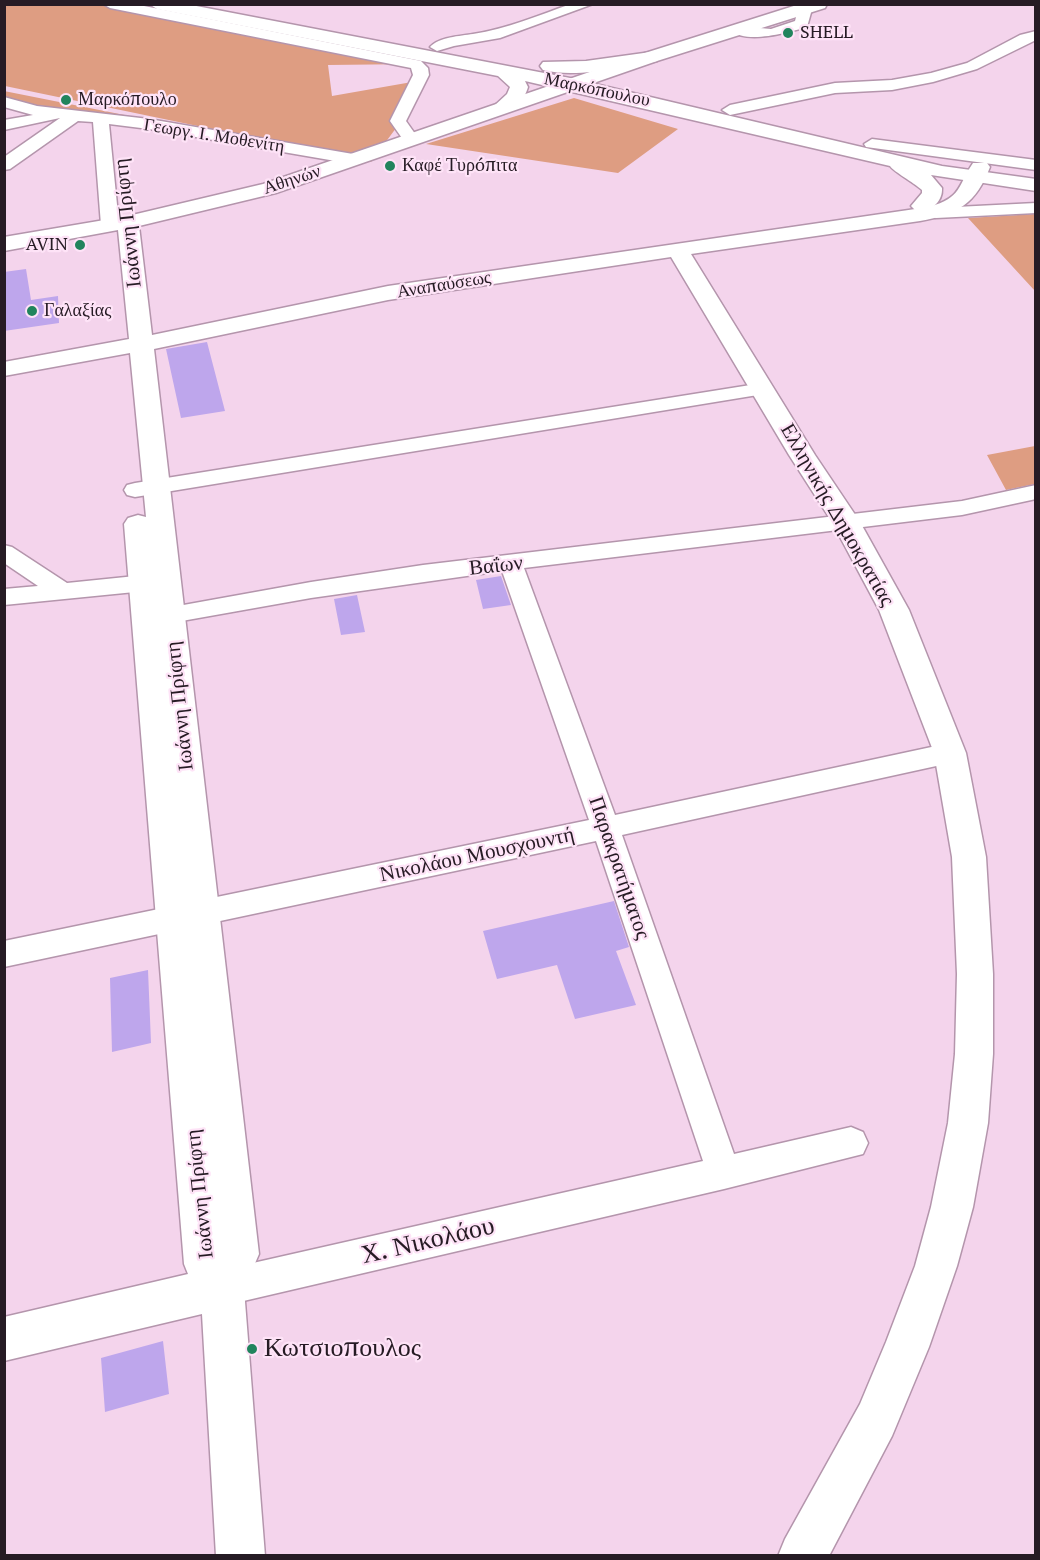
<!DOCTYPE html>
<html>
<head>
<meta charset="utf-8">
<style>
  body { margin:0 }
  #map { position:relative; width:1040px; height:1560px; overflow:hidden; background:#f4d4ec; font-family:"PT Serif",serif }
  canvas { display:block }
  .frame { position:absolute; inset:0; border:6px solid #261b24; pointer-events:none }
</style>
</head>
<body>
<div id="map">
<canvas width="1040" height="1560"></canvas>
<div class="frame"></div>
</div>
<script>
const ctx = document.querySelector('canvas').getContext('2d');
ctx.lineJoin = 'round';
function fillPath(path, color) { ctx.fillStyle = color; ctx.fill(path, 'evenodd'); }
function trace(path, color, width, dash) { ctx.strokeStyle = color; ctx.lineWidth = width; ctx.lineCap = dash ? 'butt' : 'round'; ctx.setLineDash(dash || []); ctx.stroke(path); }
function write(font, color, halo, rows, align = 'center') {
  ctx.font = font + ' "PT Serif",serif'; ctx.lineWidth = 4.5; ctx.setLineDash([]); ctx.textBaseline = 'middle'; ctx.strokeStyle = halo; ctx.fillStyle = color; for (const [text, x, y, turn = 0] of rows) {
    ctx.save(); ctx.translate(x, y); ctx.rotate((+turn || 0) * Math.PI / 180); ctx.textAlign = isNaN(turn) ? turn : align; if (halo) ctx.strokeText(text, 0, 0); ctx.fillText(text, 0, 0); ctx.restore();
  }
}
fillPath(new Path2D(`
  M5 5H108L416 64 328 65 332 96 412 82 399 124 371 162 5 86Z
  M4 91 250 140 56 114 5 100Z
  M574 98 678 129 618 173 426 144Z
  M1035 214H1036L1035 291 968 218Z
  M1035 446V484L1006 490 987 455Z`), '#de9d82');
fillPath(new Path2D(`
  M26 269 31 300 58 296 59 323 4 331V272Z
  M207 342 225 411 181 418 166 349Z
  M501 576 511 605 483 609 476 580Z
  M357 595 365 632 341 635 334 599Z
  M614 901 629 947 616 951 636 1005 575 1019 557 965 497 979 483 931Z
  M148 970 151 1043 112 1052 110 978Z
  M163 1341 169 1394 105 1412 101 1358Z`), '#bea6ec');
const minor = new Path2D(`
  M103 4H134L421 61 428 68 429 75 406 121 418 138 410 143 404 141 390 121 413 75 411 68 110 8Z
  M571 4H593L500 38 454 46 437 51 430 47C439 37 460 36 473 34 507 29 539 15 571 4Z
  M805 5 812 9 807 27C789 32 746 45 731 30L738 26 771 29 795 21 798 9Z
  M1036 31V40L977 69 933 82 892 90 835 93 730 115 722 110 730 105 835 83 892 80 931 73 967 63 1020 35Z
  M4 97 37 106 149 119 353 154 361 159 353 164 149 129 109 124 119 225 116 229H104L101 225 93 122 78 121 10 169 4 170V157L60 118 4 130V120L33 115 4 107Z
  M872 139 1036 160V170L866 147 864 144Z
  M1036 203V213L936 218 930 217 927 213 930 209 936 208Z
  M763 383 770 385 773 389 770 393 135 497 127 495 124 490 127 485 135 483Z
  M1036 485V499L962 515 524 568 615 815 950 743 959 746 963 753 959 760 950 763 622 835 734 1154 851 1127 863 1132 868 1143 863 1154 724 1189 222 1306 209 1301 204 1288 209 1275 222 1270 703 1161 596 841 4 967V941L589 820 502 571 311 598 148 627 139 625 136 619 139 613 311 582 423 565 962 501Z
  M4 545 12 547 67 583 165 573 173 575 177 581 173 587 165 589 4 605V589L38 586 4 563Z`);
const major = new Path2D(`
  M800 4H827L825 8 657 61 276 193 139 226 152 335 388 286 929 207C963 197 957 186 973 163H987L990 167C976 204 958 214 920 221L691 254 815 455 860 522 909 610 966 753 986 857 993 974V1054L988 1123 973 1207 957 1266 929 1347 892 1436 829 1556H778L785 1539 860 1404 886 1342 915 1266 931 1207 948 1123 955 1054 957 974 952 857 934 753 879 610 832 522 789 455 671 257 388 300 154 349 259 1254 244 1289 265 1556H216L202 1314 4 1361V1317L188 1274 184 1264 124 524 128 518 138 515 146 517 130 353 4 376V362L129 339 118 230 4 251V237L128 216 263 184 645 53Z`);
const highway = new Path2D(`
  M149 4H186L570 78 942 166 1036 179V191L931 175 942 188C943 203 928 214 915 210L911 206 922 193V190C913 182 894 172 890 166L525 81 528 87C524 101 513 114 497 110L494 106 507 94 510 87 498 76 157 9Z
  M651 52 657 53 660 57 657 61C627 68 573 78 543 70L540 66 543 62 586 61Z`);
trace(minor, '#b495ac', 3);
trace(major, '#b495ac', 3);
trace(highway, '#b495ac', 3);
fillPath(minor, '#fff');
fillPath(major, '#fff');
fillPath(highway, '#fff');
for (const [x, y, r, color] of [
  [788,33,6,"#21845d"],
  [66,100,6,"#21845d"],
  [390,166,6,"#21845d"],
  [80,245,6,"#21845d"],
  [32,311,6,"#21845d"],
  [252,1349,6,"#21845d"]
]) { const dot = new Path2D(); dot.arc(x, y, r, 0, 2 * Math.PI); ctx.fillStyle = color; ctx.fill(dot); trace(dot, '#fee3f7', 2); }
write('18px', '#261b24', '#fee3f7', [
  ["SHELL",800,33],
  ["Μαρκόπουλο",78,100],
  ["Καφέ Τυρóπιτα",402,166],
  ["AVIN",68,245,"right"],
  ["Γαλαξίας",44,311]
], 'left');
write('18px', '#261b24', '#fee3f7', [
  ["Μαρκόπουλου",597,90,12],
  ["Γεωργ. Ι. Μοθενίτη",214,136,9],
  ["Αθηνών",292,180,-18],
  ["Αναπαύσεως",444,285,-9]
]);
write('21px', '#261b24', '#fee3f7', [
  ["Ιωάννη Πρίφτη",128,223,-96],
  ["Ελληνικής Δημοκρατίας",837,515,60],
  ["Βαΐων",496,566,-6],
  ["Ιωάννη Πρίφτη",180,706,-96],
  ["Νικολάου Μουσχουντή",477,855,-12],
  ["Παρακρατήματος",619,868,71],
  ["Ιωάννη Πρίφτη",200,1194,-96]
]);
write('26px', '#261b24', '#fee3f7', [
  ["Χ. Νικολάου",428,1241,-13]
]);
write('26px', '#261b24', '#fee3f7', [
  ["Κωτσιοπουλος",264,1349]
], 'left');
</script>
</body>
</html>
